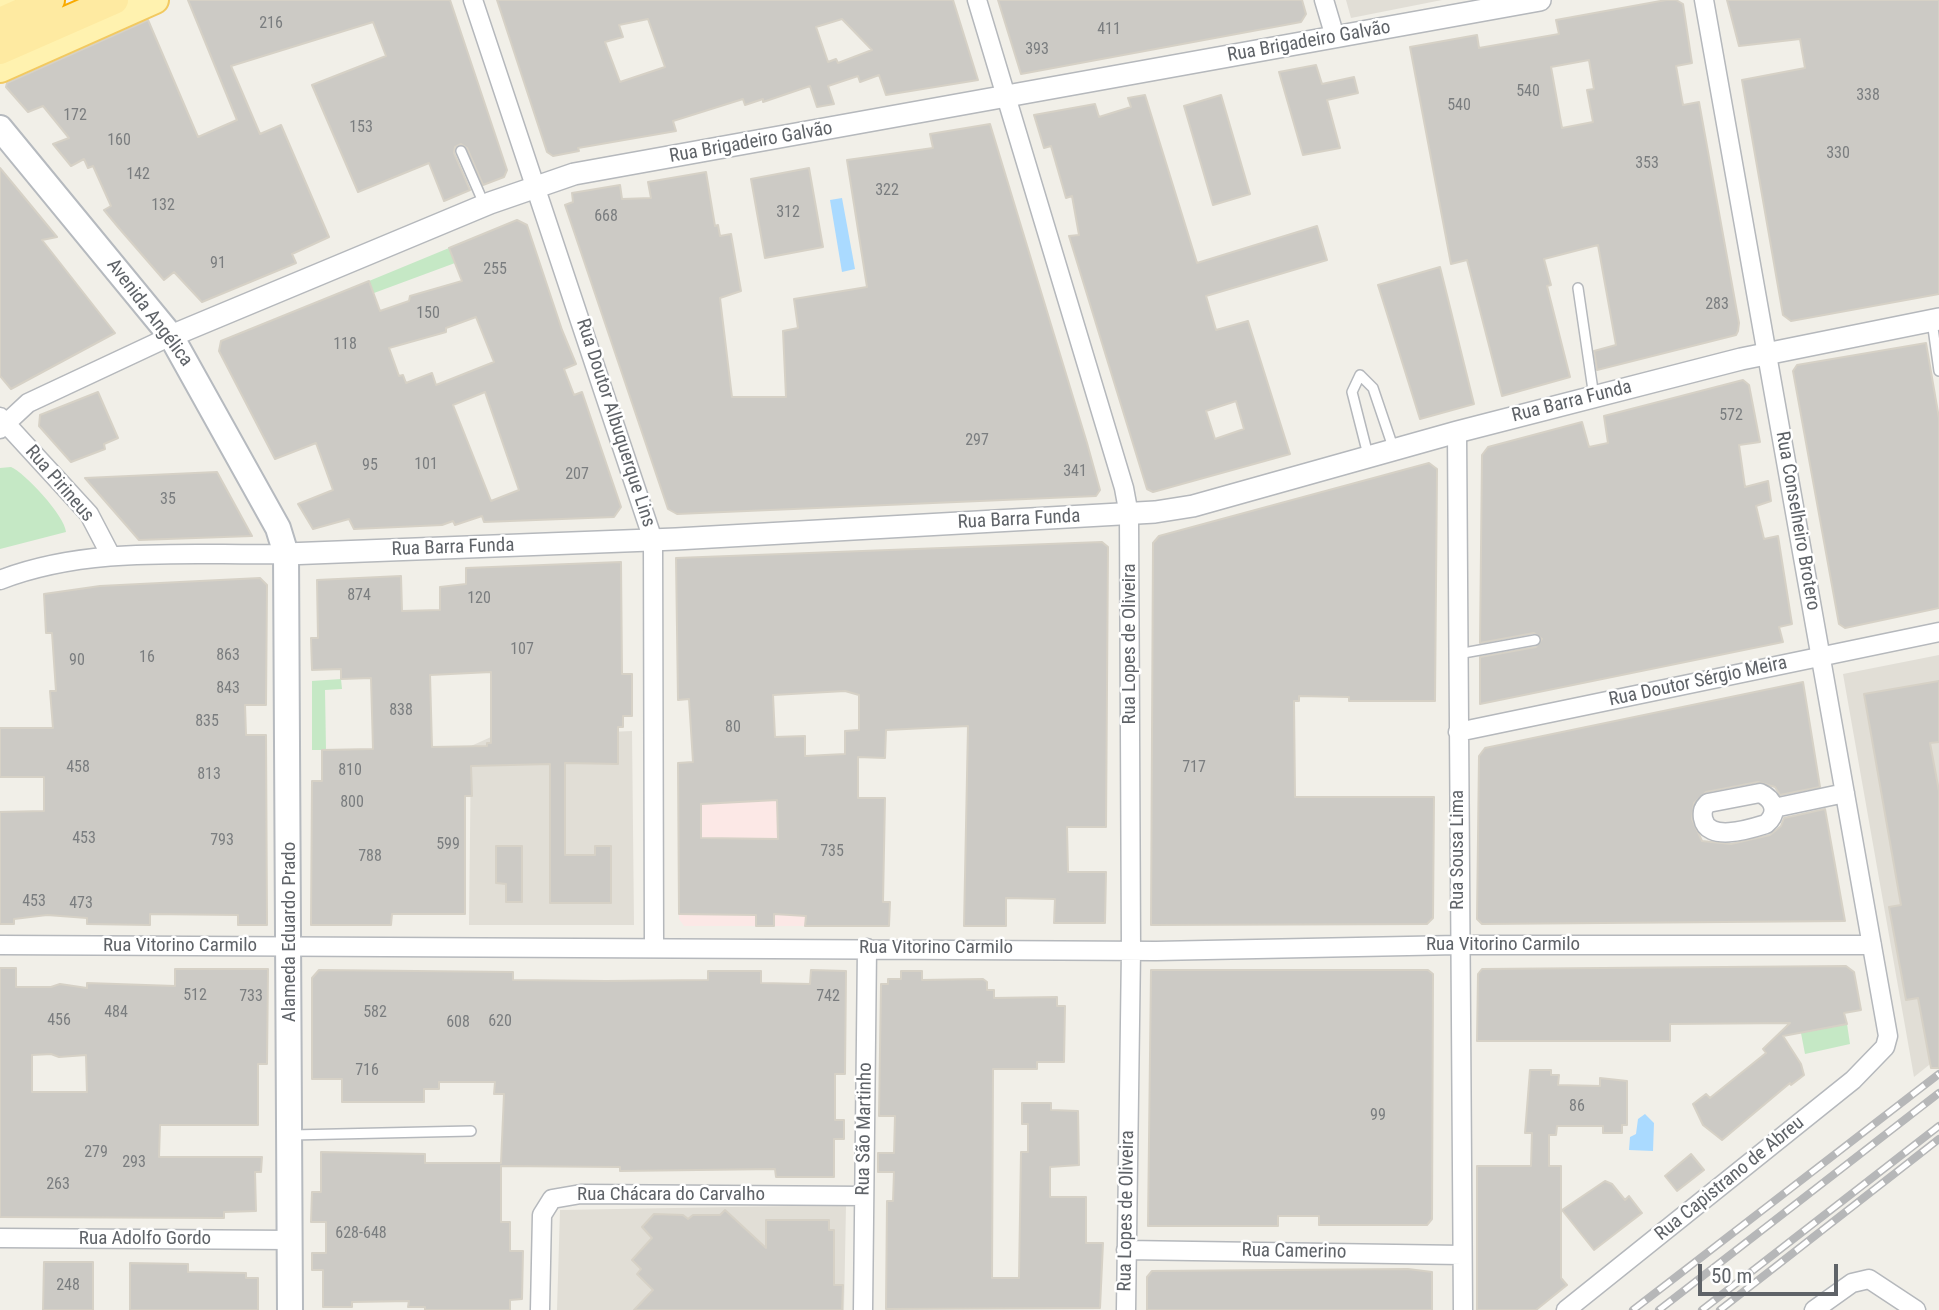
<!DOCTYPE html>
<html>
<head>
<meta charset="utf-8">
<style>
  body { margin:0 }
  #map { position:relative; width:1939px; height:1310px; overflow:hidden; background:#f1efe8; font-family:"Roboto Condensed",sans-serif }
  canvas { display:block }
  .scale { position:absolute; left:1698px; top:1264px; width:140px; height:32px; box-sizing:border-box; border:4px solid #5f6368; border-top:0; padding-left:9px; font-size:21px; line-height:24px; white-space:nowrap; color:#5f6368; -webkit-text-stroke:5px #fff; paint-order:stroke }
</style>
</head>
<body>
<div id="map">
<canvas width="1939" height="1310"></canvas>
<div class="scale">50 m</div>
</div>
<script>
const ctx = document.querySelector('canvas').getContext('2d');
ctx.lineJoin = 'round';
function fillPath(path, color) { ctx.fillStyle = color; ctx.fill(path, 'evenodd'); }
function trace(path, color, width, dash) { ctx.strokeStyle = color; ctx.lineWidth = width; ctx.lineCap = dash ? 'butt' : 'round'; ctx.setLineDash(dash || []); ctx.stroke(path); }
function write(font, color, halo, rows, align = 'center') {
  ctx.font = font + ' "Roboto Condensed",sans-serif'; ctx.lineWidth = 5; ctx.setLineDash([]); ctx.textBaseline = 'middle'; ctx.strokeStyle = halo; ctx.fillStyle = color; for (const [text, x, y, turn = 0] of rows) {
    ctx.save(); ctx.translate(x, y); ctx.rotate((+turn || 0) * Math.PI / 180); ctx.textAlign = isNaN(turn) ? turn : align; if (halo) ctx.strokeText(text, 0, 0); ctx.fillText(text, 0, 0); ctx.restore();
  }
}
fillPath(new Path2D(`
  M1346 0H1442L1351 18Z
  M1939 655V1057L1914 1077 1843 674Z
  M632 731 634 925H469L471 746 491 737Z
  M846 1205 844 1310H557L560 1210Z`), '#e1ded6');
fillPath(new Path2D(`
  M845 754V775L819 926H684L679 919 678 763Z`), '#fce8e6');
fillPath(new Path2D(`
  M449 248 455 263 374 293 369 281Z
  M11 467C25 473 65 516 66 532L0 549V468Z
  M341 679 342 689 325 690 326 750H312V681Z
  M1847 1024 1850 1044 1805 1054 1801 1033Z`), '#c5e8c5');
fillPath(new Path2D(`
  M842 198 855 269 842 272 830 200Z
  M1645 1114 1654 1123 1653 1151 1629 1150 1630 1137 1636 1134 1638 1119Z`), '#aadaff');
const building = new Path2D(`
  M188 0H450L507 170 504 177 483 185 467 148 461 144 455 147 454 153 470 190 444 201 429 163 358 192 312 85 386 56 373 22 231 66 260 134 281 125 329 237 292 254 296 263 202 302 174 272 164 280 118 227 104 210 111 206 93 166 88 168 84 159 71 166 53 144 69 138 43 106 28 112 6 87 7 83 148 20 198 137 237 120Z
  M497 0H953L978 80 886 95 879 75 860 82 858 76 828 86 834 104 817 107 810 86 763 102V99L745 105 743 99 673 121 676 131 578 148 579 151 553 156 547 152ZM648 19 665 67 620 82 605 42 623 37 619 25ZM842 19 872 50 838 63 836 59 828 62 816 27Z
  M998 0H1302L1306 14 1301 22 1021 74Z
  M1666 0H1676L1683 4 1692 63 1676 66 1683 105 1699 102 1739 323 1738 331 1736 335 1597 370 1594 351 1616 345 1598 245 1544 259 1551 285 1547 286 1570 377 1502 396 1467 260 1451 264 1410 47 1477 35 1479 48 1559 34 1556 20ZM1589 60 1594 89 1587 90 1593 122 1562 128 1551 67Z
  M1727 0H1939V294L1791 321 1783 315 1742 80 1805 68 1800 39 1739 46Z
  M1316 65 1322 84 1354 77 1358 93 1327 100 1340 148 1303 155 1279 72Z
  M1145 95 1197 263 1317 226 1327 260 1206 296 1216 330 1248 321 1290 454 1153 492 1147 489 1069 236 1079 235 1072 196 1066 198 1051 146 1044 148 1034 115 1095 104 1099 117 1131 107 1128 98ZM1236 401 1244 429 1215 439 1206 411Z
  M1221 95 1250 194 1213 205 1184 106Z
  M990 124 1087 443 1100 490 1096 496 677 514 668 509 565 205 573 202 572 193 620 185 622 199 651 198 648 182 706 172 715 226 718 225 720 236 731 234 741 291 720 298 732 397H786L783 331 798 328 794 299 867 287 847 160 933 148 930 134Z
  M0 168 57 237 42 240 115 333 11 389 0 376Z
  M809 168 823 247 765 258 751 179Z
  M517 220 527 225 562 330 576 364 564 369 574 395 582 392 621 507 614 517 484 522 482 516 455 525 453 521 442 525 354 529 349 519 313 529 298 504 333 490 316 443 275 459 219 351 221 341 369 281 380 311 409 301 410 296 462 281 449 248ZM476 317 494 362 436 385 432 373 406 383 403 375 399 376 389 348 446 332V328ZM485 392 519 490 491 501 453 405Z
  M1440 267 1474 404 1420 419 1378 285Z
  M1926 343 1939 418V608L1845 628 1839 624 1793 371 1797 365Z
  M1743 380 1749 385 1760 442 1739 445 1745 487 1768 481 1771 501 1756 506 1764 539 1778 536 1792 624 1779 627 1783 642 1480 704V657L1536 647 1542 639 1534 633 1480 643 1482 455 1488 447 1582 422 1589 447 1608 443 1604 416Z
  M98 392 118 438 104 444 105 449 71 462 39 426 40 415Z
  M1429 463 1437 469 1435 701H1349V697L1299 696V701H1294L1295 797H1434L1433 918 1427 924 1151 925 1153 543 1159 536Z
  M217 472 252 536 139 540 85 478Z
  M1102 542 1108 547 1106 827H1067L1068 872H1106L1105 923H1054L1055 899 1006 898V926H964L968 726 886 730 885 758 858 757V798H885L883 902H890L889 926H805L806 916 774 914V926H756V915L679 914 678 763 693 762 689 699 678 700 676 558ZM845 691 859 695V730L845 731V754L805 756V736L775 737 773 695ZM777 800 778 839 701 838V804Z
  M621 562 622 674H632V716H623V727H618V764L565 763V855H595V846H611V903H550V764L471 766 472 796H465V914H392L391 925H311L312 781H322V750L373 749 371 678 341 679V669L312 670 311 638H318L317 580 401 576 402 611 440 610V587L466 584V568ZM491 672V743H487V746L432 747 430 675Z
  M260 578 267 585 266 705H245L246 735H266L267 925H238V915L150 914V925L87 924V918L47 915 14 919V924H0V812L44 811V777H0V728H53L50 691H56L52 633H46L44 594 100 586Z
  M1939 681V742L1930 743 1939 791V1068H1931L1918 998 1906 1000 1889 907 1901 905 1864 694Z
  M1803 682 1820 787 1780 795 1775 787 1758 782 1706 792 1694 803 1692 819 1702 841 1731 844 1770 835 1781 826 1784 818 1825 809 1845 921 1482 924 1477 919 1479 756 1485 748Z
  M496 846H522V902H506V884L496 883Z
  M1846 966 1854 972 1861 1010 1844 1013 1847 1024 1783 1036 1801 1064 1804 1075 1791 1085 1790 1083 1722 1140 1703 1125 1693 1104 1706 1094 1710 1098 1766 1053 1763 1049 1790 1023 1670 1024V1041H1477L1478 974 1482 969Z
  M0 968H16V987H51L60 984 87 988V983L175 986V969H268L267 1064H258V1125H160L159 1157H262L261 1172H255L256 1211 224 1212V1218L0 1217ZM51 1054 59 1057 86 1055 87 1092H32V1055Z
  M319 970 513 972V980L606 981 708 980V971H761V983L810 984 811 970 846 971 845 1074H835V1120H844V1139H834V1177H776L775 1169 620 1171V1167L501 1166V1222H510V1251H523L522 1299 510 1300V1310H425V1307H408L409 1301 352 1302V1307H323V1270H312V1253H326V1222H311L312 1192H321V1152L425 1154V1163H501L504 1094H494L495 1082H439V1089H424V1102H342V1079H312V978Z
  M1151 970H1428L1433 974 1432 1219 1427 1225H1319V1216H1278V1226H1148Z
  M901 971H922V980L983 979 987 982V990H994V998L1057 997V1006H1065L1064 1062H1037V1069H993L992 1278H1019L1021 1152H1028V1124H1022V1103H1051V1110L1078 1111 1079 1165 1050 1167V1197H1086V1243H1103L1100 1308 886 1309 887 1201H893L894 1172H878V1153H894L895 1116H879L881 984H888V979H901Z
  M1530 1070H1551V1075H1559L1558 1085 1600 1086V1078L1627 1081V1125H1622V1133H1603V1126H1557L1556 1135H1549V1166H1561V1278L1567 1285 1536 1310H1477V1166H1531L1532 1133H1525Z
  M1691 1154 1704 1170 1677 1191 1665 1176Z
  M1605 1181 1612 1184 1625 1200 1629 1196 1642 1213 1594 1250 1562 1210Z
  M725 1210 766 1248V1220H829V1230H834V1285H843L842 1310H634L653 1290 637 1274 641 1269 632 1260 652 1238 642 1227 654 1214 683 1215 688 1219 693 1215H720Z
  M44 1262H93V1310H43Z
  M130 1263 188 1264V1272L246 1273V1278H258V1310H130Z
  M1408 1269 1432 1272V1310H1147V1277L1152 1271Z`);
fillPath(building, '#cccac5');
trace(building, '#d6d1c6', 2);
const service = new Path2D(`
  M461 151 484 204
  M1578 288 1594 397
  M1932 321 1939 371
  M1368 455 1352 392 1360 375 1373 388 1394 450
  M1458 654 1535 640
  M292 1135 471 1131`);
const minor = new Path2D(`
  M473 0 653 540 654 947
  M977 0 1124 488 1129 515 1131 950 1126 1310
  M1324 0 1335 37
  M0 417 89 514 111 556
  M0 429 28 403 171 336
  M1457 432 1463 1310
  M0 580C90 545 192 556 286 554
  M1458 732 1939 632
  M1760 793C1774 799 1779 813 1766 824 1750 829 1707 843 1703 818 1702 811 1703 808 1708 803Z
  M1774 808 1845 793
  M0 945 1156 951 1458 945H1872
  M0 1238 290 1240
  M1126 1250 1462 1255
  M540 1310 542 1215 552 1199 581 1194 864 1196
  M863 1310 867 948
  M1566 1310 1853 1080 1885 1047 1888 1036 1704 0
  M1814 1310 1852 1283 1869 1279 1916 1310`);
const tertiary = new Path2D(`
  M171 336 490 203 574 174 1540 0
  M286 554 676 539 1155 512 1193 506 1457 432 1741 359 1939 319`);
const secondary = new Path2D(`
  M0 128 171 336 278 528 286 554 290 1310`);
const primary = new Path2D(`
  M0 1 2 0
  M0 69 155 0`);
const trunk = new Path2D(`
  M0 22 50 0
  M0 50 114 0`);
trace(service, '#b5b8bc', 12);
trace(minor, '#b5b8bc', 21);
trace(tertiary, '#b5b8bc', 24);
trace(secondary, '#b6babf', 28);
trace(primary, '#f2c960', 30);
trace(trunk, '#f9ab00', 32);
trace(service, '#fff', 9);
trace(minor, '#fff', 18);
trace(tertiary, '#fff', 21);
trace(secondary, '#fff', 24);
trace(primary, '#fff2af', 26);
trace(trunk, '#feeaa1', 28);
const rail = new Path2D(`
  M1633 1310 1939 1074
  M1659 1310 1939 1093
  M1702 1310 1939 1126
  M1720 1310 1939 1139`);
trace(rail, '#b6b7b8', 8);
trace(rail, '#fff', 5, [16]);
write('16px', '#7a7d7f', null, [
  ["216",271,24],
  ["411",1109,30],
  ["393",1037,50],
  ["540",1528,92],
  ["338",1868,96],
  ["540",1459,106],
  ["172",75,116],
  ["153",361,128],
  ["160",119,141],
  ["330",1838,154],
  ["353",1647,164],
  ["142",138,175],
  ["322",887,191],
  ["132",163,206],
  ["312",788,213],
  ["668",606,217],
  ["91",218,264],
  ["255",495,270],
  ["283",1717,305],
  ["150",428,314],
  ["118",345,345],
  ["572",1731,416],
  ["297",977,441],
  ["101",426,465],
  ["95",370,466],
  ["341",1075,472],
  ["207",577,475],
  ["35",168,500],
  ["874",359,596],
  ["120",479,599],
  ["107",522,650],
  ["863",228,656],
  ["16",147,658],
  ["90",77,661],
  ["843",228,689],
  ["838",401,711],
  ["835",207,722],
  ["80",733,728],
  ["458",78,768],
  ["717",1194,768],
  ["810",350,771],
  ["813",209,775],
  ["800",352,803],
  ["453",84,839],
  ["793",222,841],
  ["599",448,845],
  ["735",832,852],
  ["788",370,857],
  ["453",34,902],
  ["473",81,904],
  ["512",195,996],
  ["733",251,997],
  ["742",828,997],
  ["484",116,1013],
  ["582",375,1013],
  ["456",59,1021],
  ["620",500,1022],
  ["608",458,1023],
  ["716",367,1071],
  ["86",1577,1107],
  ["99",1378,1116],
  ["279",96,1153],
  ["293",134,1163],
  ["263",58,1185],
  ["628-648",361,1234],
  ["248",68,1286]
]);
write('19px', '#5f6368', '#fff', [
  ["Rua Brigadeiro Galvão",1309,42,-10],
  ["Rua Brigadeiro Galvão",751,143,-10],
  ["Avenida Angélica",149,313,53],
  ["Rua Barra Funda",1572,402,-14],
  ["Rua Doutor Albuquerque Lins",615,423,72],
  ["Rua Pirineus",59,484,49],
  ["Rua Barra Funda",1019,520,-3],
  ["Rua Conselheiro Brotero",1797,521,80],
  ["Rua Barra Funda",453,548,-2],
  ["Rua Lopes de Oliveira",1130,644,-90],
  ["Rua Doutor Sérgio Meira",1698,682,-12],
  ["Rua Sousa Lima",1458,850,-90],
  ["Alameda Eduardo Prado",290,932,-90],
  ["Rua Vitorino Carmilo",1503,945],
  ["Rua Vitorino Carmilo",180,946],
  ["Rua Vitorino Carmilo",936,948],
  ["Rua São Martinho",865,1129,-89],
  ["Rua Capistrano de Abreu",1730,1179,-39],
  ["Rua Chácara do Carvalho",671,1195],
  ["Rua Lopes de Oliveira",1127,1211,-89],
  ["Rua Adolfo Gordo",145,1239],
  ["Rua Camerino",1294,1252,1]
]);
</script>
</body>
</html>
